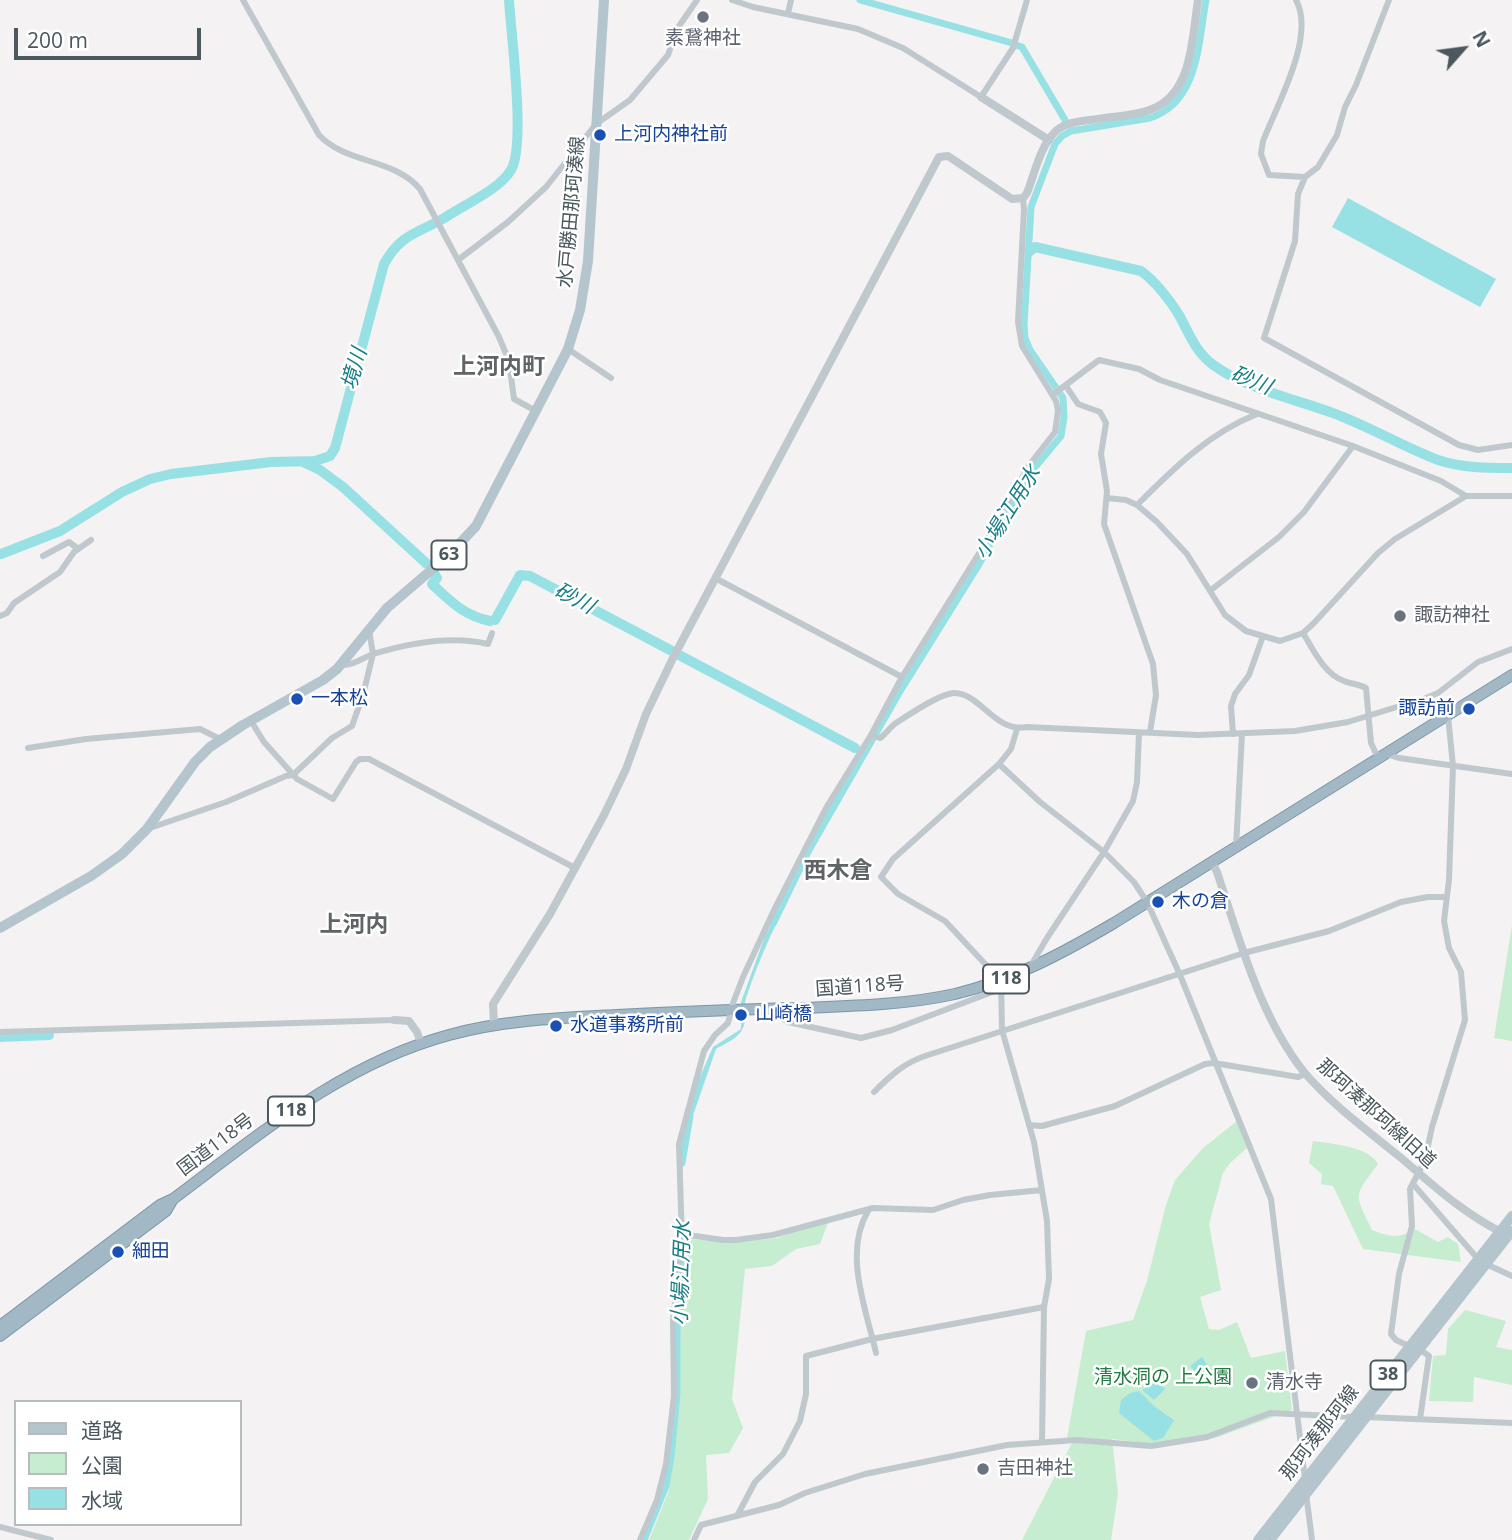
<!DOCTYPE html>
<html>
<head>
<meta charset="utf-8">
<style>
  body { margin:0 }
  #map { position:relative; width:1512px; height:1540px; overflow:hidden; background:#f4f2f3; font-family:"Open Sans","Noto Sans JP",sans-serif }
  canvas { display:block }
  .legend { position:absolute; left:14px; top:1400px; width:228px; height:126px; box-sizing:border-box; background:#fff; border:2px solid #b7bcbf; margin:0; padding:9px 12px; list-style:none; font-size:21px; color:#4b585e }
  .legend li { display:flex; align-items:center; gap:14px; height:35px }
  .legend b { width:35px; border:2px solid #b7bcbf }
  .north { position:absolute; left:1428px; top:14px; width:70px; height:70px; -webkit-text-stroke:5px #fff; paint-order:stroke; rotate:62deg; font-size:19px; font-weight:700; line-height:28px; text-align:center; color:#4b585e }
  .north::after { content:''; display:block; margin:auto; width:24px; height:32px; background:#4b585e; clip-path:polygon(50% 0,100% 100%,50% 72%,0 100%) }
  .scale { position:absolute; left:14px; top:28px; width:187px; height:32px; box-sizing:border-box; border:4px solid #4b585e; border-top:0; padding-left:9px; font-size:21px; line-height:24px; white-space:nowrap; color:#4b585e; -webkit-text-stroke:5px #fff; paint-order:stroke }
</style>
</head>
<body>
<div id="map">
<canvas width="1512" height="1540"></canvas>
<ul class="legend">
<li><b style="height:9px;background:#b5c5ce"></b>道路</li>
<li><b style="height:19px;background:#c6edcf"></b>公園</li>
<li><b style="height:19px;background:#97e1e5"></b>水域</li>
</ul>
<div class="north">N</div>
<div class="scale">200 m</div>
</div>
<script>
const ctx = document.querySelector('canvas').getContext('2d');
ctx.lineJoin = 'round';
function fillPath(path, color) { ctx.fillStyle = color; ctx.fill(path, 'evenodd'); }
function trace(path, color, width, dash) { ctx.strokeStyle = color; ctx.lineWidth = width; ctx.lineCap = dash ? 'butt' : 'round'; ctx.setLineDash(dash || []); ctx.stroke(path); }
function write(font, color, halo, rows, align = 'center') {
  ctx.font = font + ' "Open Sans","Noto Sans JP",sans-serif'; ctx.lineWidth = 5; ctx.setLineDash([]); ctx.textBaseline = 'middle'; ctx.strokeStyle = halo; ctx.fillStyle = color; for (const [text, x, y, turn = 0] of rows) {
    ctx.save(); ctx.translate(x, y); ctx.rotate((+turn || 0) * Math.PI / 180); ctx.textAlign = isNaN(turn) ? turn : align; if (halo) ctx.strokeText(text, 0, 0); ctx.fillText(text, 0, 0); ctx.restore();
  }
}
fillPath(new Path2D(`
  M1512 925V1041L1494 1038Z
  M1237 1121 1247 1148 1230 1163 1223 1173 1209 1224 1221 1290 1200 1297 1209 1329 1219 1330 1237 1322 1251 1358 1285 1351 1292 1410 1215 1438 1153 1444 1112 1439 1118 1494 1111 1540H1022L1074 1439 1067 1438 1086 1331 1133 1320 1147 1281 1166 1205 1175 1180 1203 1148Z
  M1313 1141C1331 1144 1369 1146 1378 1164 1353 1198 1354 1192 1372 1230 1390 1237 1399 1239 1415 1229L1438 1242 1448 1237 1458 1244 1461 1262 1363 1249 1333 1186 1321 1184 1322 1174 1309 1163Z
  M829 1220 820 1244 796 1249 772 1266 745 1269 732 1399 743 1428 729 1453 706 1455 708 1499 689 1540H649L668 1493 673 1464 678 1398 677 1329 688 1239 733 1243 777 1238Z
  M1465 1310 1506 1321 1496 1347 1512 1350V1385L1474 1377 1473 1402 1429 1401 1433 1356 1446 1355 1448 1329Z`), '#c6edcf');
fillPath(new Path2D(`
  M1348 198 1496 279 1480 307 1332 227Z
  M775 916 779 918C766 944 755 971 746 998 743 1009 748 1020 742 1030 737 1039 724 1044 716 1049L690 1124 686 1123 699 1079 713 1047 741 1029V1002L765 936Z
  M1202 1357 1208 1366 1209 1376 1204 1380 1190 1366Z
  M1157 1381 1165 1389 1154 1400 1142 1390Z
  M1139 1391 1155 1407 1174 1420 1163 1438 1154 1441 1119 1413 1121 1400 1130 1393Z`), '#97e1e5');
trace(new Path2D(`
  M860 0 1012 43
  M1016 45 1022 47 1065 120
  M773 924 809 850 899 693 978 566 1026 478 1061 436 1064 417 1063 398 1030 350 1025 338 1024 324 1031 207 1055 144 1062 136 1071 131 1150 118C1199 102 1198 43 1206 0
  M682 1163 690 1116
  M644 1540 666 1486 671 1457 677 1394V1331L685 1238`), '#97e1e5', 7);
trace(new Path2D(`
  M1029 252 1035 247 1141 271C1155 281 1170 300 1179 315 1189 333 1195 351 1212 364 1242 387 1294 399 1330 412 1367 425 1401 446 1438 460 1462 468 1487 468 1512 468
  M303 462 320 470 343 487 427 564
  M1 554 60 531 122 492 150 479 171 474 271 462 315 461 330 456 335 448 384 264C401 233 419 233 446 217 465 204 499 190 511 170 526 145 511 35 509 0
  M434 573 437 578 432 584C450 601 464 616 490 621
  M495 620 520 575 530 576 672 651
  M679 655 855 748
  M0 1037 49 1035`), '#97e1e5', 10);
const trunk = new Path2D(`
  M0 1326 160 1205 173 1199C260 1134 342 1064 449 1035 504 1020 560 1018 617 1015 678 1012 740 1009 802 1008 853 1006 904 1005 955 994 1013 980 1063 953 1114 923L1512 675
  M0 1336 166 1211 173 1199`);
trace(trunk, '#7a97a8', 12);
trace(new Path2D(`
  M243 0 319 135C346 164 394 158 420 189L499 337 509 361 514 399 536 411
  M732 0 753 7 858 29 903 48 981 97 1013 48 1027 0
  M1296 0C1316 36 1277 105 1263 141L1261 154 1269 175 1305 177
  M1389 0 1356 85 1345 107 1337 135 1318 167 1305 177 1298 194 1295 241 1264 338 1459 445 1478 450 1512 445
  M788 13 791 0
  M458 260 508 222 546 187 596 124 630 100 668 55 677 29 697 0
  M568 349 611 378
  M1066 386 1078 404 1100 412 1106 423 1101 454 1107 491 1104 524 1153 664 1156 695 1150 732
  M1055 393 1099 360 1139 369 1160 380 1353 446 1441 481 1466 496H1512
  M1107 498 1126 500 1137 505 1157 522 1187 554 1225 615 1246 631 1280 641 1303 633 1314 623 1378 553 1395 539 1466 496
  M1137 505C1173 469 1209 433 1257 414
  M43 556 69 542 77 548
  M715 578 902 677
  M1211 590 1279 537 1304 512 1353 446
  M0 616 7 613 14 603 60 572 74 552 91 540
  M1303 633C1313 649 1324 674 1344 681 1351 684 1359 684 1366 688L1371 743 1378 758
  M341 665C353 666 362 658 373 654 409 643 451 635 488 644L492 633
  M251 721 264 742 297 779 333 799 356 762 360 759H369L575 868
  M1017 729 1011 749 999 764 893 859 881 877 898 894 945 921 1001 981 1002 1030 1034 1142 1047 1221 1049 1279 1044 1307 1042 1442
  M1233 734 1231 706 1235 694 1249 675 1263 636
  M871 735 880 738C886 734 890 727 896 723 907 716 942 692 955 693 981 694 995 733 1027 727L1198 735 1295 731 1348 722 1426 698 1438 693 1478 662 1512 649
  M28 748 86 739 200 729 220 739
  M1386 754 1399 758 1512 774
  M999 764 1040 802 1104 852 1134 882 1147 902 1180 975 1271 1199 1305 1479
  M147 829 226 802 286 776 293 775 332 738 352 726 363 695 373 654 369 630
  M1236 847 1242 734
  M1030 967 1047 938 1104 852 1133 801 1137 782 1139 733
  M772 1009 776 1015 788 1022 861 1038 892 1030 1000 989
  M0 1032 394 1020
  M874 1092C891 1075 905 1062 928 1055L1244 953 1329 931 1401 902 1428 897H1445
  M1029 1125 1042 1126 1115 1106 1205 1064 1214 1063 1298 1077 1305 1074
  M1413 1184 1478 1259
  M868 1211C843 1253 866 1309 876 1353
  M681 1234 723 1240H736L773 1235 873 1208 933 1210 963 1200 990 1195 1042 1190
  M1486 1264 1512 1276
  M1411 1347 1396 1340 1391 1334 1399 1274 1412 1226 1410 1189 1425 1160 1432 1127 1465 1020 1461 972 1449 948 1444 921 1449 880 1453 766 1448 716
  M1419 1349 1429 1356 1420 1419
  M1365 1417 1512 1423
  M1306 1493 1312 1540
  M737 1516 755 1482 783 1454 800 1421 806 1394V1356L872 1339 1044 1307
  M0 1527 51 1540
  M640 1540 657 1500 666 1464 674 1396 673 1320 682 1243 679 1144 704 1051 715 1035 728 1023 733 1003 743 977 775 908 826 808 871 735 902 677 986 542 1030 464 1055 432 1058 411 1056 401 1022 346 1018 322 1024 210 1023 198
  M694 1540 701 1525 779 1505 805 1493 865 1474 1007 1445 1076 1440 1151 1446 1207 1437 1270 1413 1354 1417`), '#bfc8cd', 6);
trace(new Path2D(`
  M981 97 1049 140
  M1212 862 1217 872C1239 938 1260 1017 1304 1072 1331 1104 1368 1131 1400 1157 1433 1185 1464 1214 1503 1233
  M394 1020 409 1021 417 1032 421 1043
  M494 1025 493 1004 550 914 604 815 626 769 646 714 673 658 939 157 948 156 1012 199 1023 198 1027 193C1035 173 1040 145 1057 130 1068 121 1085 121 1098 119 1116 116 1136 116 1152 109 1193 93 1192 37 1198 0`), '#bfc8cd', 8);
trace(new Path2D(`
  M0 928 91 876 122 854 147 829 195 762 210 747 243 725 323 680 337 669 387 608 450 554 476 526 568 349 580 310 588 261 604 0
  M1258 1540 1512 1216
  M1270 1540 1512 1231`), '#b5c5ce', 10);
trace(trunk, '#a2b8c5', 10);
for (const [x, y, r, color] of [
  [703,17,7,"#6b7280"],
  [600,135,7,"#1a4fb4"],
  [1400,616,7,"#6b7280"],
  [297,699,7,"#1a4fb4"],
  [1469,709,7,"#1a4fb4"],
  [1158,902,7,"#1a4fb4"],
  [741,1015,7,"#1a4fb4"],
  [556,1026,7,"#1a4fb4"],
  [118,1252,7,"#1a4fb4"],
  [1252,1383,7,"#6b7280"],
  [983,1469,7,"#6b7280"]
]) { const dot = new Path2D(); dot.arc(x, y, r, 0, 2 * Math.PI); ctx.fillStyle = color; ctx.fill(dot); trace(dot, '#fff', 2.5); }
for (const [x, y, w] of [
  [449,555,35],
  [1006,979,46],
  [291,1111,46],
  [1388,1375,35]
]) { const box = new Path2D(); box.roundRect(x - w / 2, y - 14.5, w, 29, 5); ctx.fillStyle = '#fff'; ctx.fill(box); trace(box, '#4b585e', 2); }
write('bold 18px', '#4b585e', null, [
  ["63",449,555],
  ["118",1006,979],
  ["118",291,1111],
  ["38",1388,1375]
]);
write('19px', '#5b616d', '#fff', [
  ["素鵞神社",703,39,"center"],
  ["諏訪神社",1414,616],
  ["清水寺",1266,1383],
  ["吉田神社",997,1469]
], 'left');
write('19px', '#164399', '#fff', [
  ["上河内神社前",614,135],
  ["一本松",311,699],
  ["諏訪前",1455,709,"right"],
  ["木の倉",1172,902],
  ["山崎橋",755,1015],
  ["水道事務所前",570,1026],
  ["細田",132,1252]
], 'left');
write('19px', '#4b585e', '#fff', [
  ["水戸勝田那珂湊線",572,212,-85],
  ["国道118号",860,987,-4],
  ["那珂湊那珂線旧道",1376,1114,42],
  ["国道118号",216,1145,-37],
  ["那珂湊那珂線",1320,1433,-52]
]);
write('19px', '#217b40', '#fff', [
  ["清水洞の 上公園",1163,1378]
]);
write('italic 21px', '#187f86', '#fff', [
  ["境川",355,369,-74],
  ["砂川",1251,381,22],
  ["小場江用水",1008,513,-58],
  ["砂川",574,599,28],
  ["小場江用水",682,1273,-88]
]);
write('bold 23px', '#5f6467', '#fff', [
  ["上河内町",499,367],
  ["西木倉",838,871],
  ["上河内",354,925]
]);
</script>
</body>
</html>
